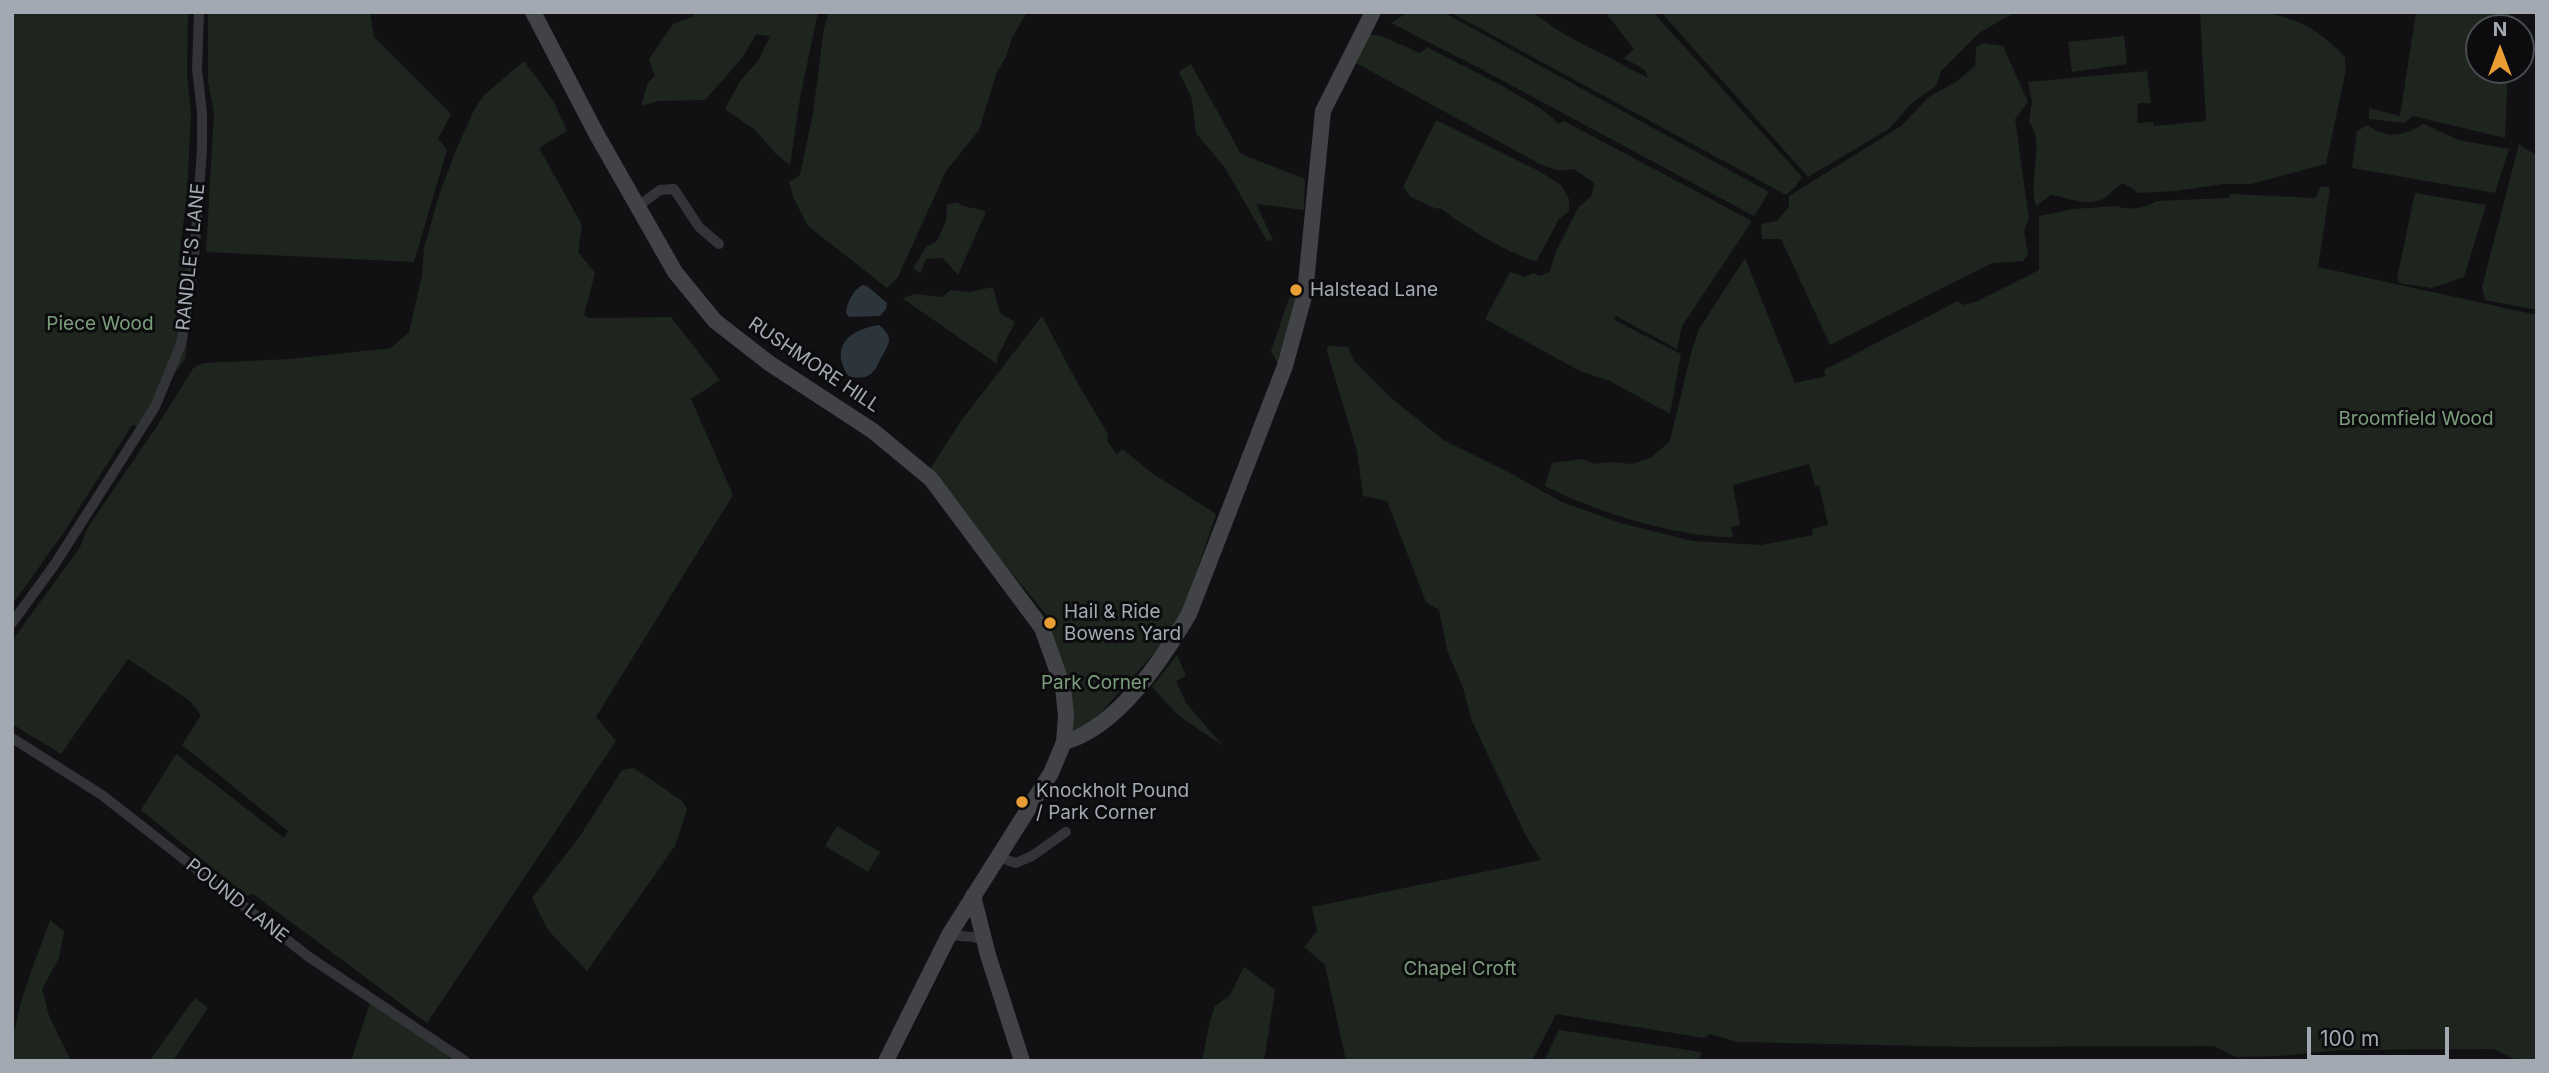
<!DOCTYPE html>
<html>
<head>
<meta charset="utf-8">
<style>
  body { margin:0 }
  #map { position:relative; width:2549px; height:1073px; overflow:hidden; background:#111113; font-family:Inter,sans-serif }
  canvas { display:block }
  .frame { position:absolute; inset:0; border:14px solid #a3a9b3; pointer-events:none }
  .north { position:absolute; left:2465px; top:14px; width:70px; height:70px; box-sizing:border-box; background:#0c0c0e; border:2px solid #484b50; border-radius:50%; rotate:0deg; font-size:19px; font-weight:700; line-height:28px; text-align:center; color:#a3a9b3 }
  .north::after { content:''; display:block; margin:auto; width:24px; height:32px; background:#e89e34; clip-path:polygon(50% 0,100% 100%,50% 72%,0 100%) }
  .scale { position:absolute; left:2307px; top:1027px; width:142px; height:32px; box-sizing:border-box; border:4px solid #a3a9b3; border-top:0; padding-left:9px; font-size:21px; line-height:24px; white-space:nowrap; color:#a3a9b3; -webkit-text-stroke:5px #0c0c0e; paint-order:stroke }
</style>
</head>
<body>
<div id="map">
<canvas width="2549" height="1073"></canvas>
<div class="frame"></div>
<div class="north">N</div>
<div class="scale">100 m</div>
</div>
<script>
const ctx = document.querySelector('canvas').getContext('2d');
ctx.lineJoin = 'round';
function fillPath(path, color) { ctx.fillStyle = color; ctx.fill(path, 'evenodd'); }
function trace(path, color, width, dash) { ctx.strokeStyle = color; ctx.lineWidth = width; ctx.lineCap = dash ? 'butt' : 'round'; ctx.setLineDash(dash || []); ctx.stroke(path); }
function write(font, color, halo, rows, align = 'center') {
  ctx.font = font + ' Inter,sans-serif'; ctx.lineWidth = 6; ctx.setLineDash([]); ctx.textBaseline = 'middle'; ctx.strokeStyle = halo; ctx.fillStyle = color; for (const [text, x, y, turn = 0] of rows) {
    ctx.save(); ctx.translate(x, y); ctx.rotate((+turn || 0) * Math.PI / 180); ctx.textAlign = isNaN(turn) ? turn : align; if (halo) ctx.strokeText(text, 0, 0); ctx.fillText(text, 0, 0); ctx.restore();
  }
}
fillPath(new Path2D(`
  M12 12H188L187 76 191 113 187 195 179 257 197 262 185 359 138 426 132 425 64 532 12 605Z
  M208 12H370L374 37 451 114 438 139 447 150 414 262 206 252 214 113 208 81Z
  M695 12H818L800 98 790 165 775 153 755 130 725 109 740 81 758 61 770 36 756 34 743 57 705 100 658 101 641 106 648 82 655 76 649 59 673 24 694 16Z
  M829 12H1027L1012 38 1006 57 997 72 979 130 946 171 898 277 887 288 808 226 794 199 789 182 800 175 813 113 824 28Z
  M1409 12H1443L1769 192 1754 216 1481 69 1391 23Z
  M1450 12H1532L1562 33 1648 78 1645 70 1624 58 1634 49 1605 12H1653L1802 177 1795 187 1786 195Z
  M1661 12H2015L1979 33 1941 71 1936 86 1911 104 1889 129 1808 177Z
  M2200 12C2263 12 2298 7 2345 57L2346 70 2326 164 2251 184H2224L2175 191 2139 193 2123 183C2116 187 2112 192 2106 197 2088 209 2069 197 2051 195L2036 206C2027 180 2046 142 2029 122L2032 102 2028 82 2147 71 2151 103H2138L2137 123 2153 122 2154 126 2206 121Z
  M2416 12H2510L2509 28H2479V70H2508L2505 138 2413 116 2404 123 2369 119V108L2400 116Z
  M1369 34 1381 36 1420 53 1427 47C1451 60 1548 106 1558 124L1564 121 1752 221 1682 326 1677 349 1616 316 1614 320 1681 354 1670 414 1610 381 1580 371 1485 319 1510 272 1525 277 1533 273 1541 276 1550 271 1556 251 1578 208 1592 195 1594 183 1574 169 1559 171 1540 164 1356 63Z
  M2124 36 2127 64 2072 72 2068 42Z
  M1983 43 2003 46 2028 102 2015 119 2029 219 2024 230 2028 255 2023 261 1992 263 1830 345 1781 239H1762L1761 224 1777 221 1789 207V196L1901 126 1930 96 1956 82 1975 66 1976 47Z
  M524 61 554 102 567 131 539 148 582 225 578 252 595 273 584 315 588 318 671 317 720 380 691 399 733 495 596 717 616 741 427 1023 253 894 247 896 141 810 176 754 284 838 288 831 182 745 201 715 189 700 128 659 61 754 12 724V641L80 547 88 527 159 423 194 367 204 363 290 359 391 348 409 332 422 276 424 248 440 192 457 148 474 110 484 95Z
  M1191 64 1241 154 1305 179 1304 210 1256 204 1273 240 1267 241 1225 168 1196 133 1192 99 1179 72Z
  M1436 120 1539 171 1561 185 1569 199V211L1559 219 1536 262C1503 250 1468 229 1440 208L1437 209 1411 197 1403 187Z
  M2424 124 2458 140 2509 149 2495 193 2352 168 2357 131 2368 125C2389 141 2403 135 2424 124Z
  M2519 144 2537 156V310L2485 300 2482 287Z
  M2321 186 2330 188 2318 267 2537 315V1061H2518L2494 1049 2341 1050 2279 1056 2236 1057 2214 1046 1971 1047 1738 1042 1710 1034 1704 1038 1556 1014 1532 1061H1346L1325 965 1304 947 1317 931 1312 907 1541 860 1525 834 1472 721 1463 688 1447 650 1439 610 1426 602 1387 501 1363 496 1357 451 1327 351 1328 346 1348 347 1354 361 1391 398 1445 441 1508 472 1562 502 1620 523 1692 541 1761 545 1813 535 1812 529 1828 525 1819 486H1815L1809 464 1733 485 1740 525 1731 527 1733 537C1679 538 1593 511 1545 486L1552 463 1582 459 1595 464 1610 462 1632 464 1652 457 1670 441 1691 353 1699 329 1745 258 1795 383 1826 376 1824 370 1958 301 1963 305 1975 302 2039 270V216L2073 209 2117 206C2127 211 2147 208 2156 201L2228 198 2231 194 2315 198Z
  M2415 193 2486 205 2464 277 2432 288 2399 283 2397 278Z
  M957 202C968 211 976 206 986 212L958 275 943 258 926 259 920 273 913 268 927 246 937 241 946 221 947 205Z
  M993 287 1000 313 1015 322 997 358V364L902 298 915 294 942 297 951 290 969 292Z
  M1292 290 1300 296 1279 366 1271 351Z
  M1042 316 1078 384 1108 434 1107 440 1117 455 1122 449 1152 473 1216 514 1184 609 1168 638 1093 721 1079 729H1069L1050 619 928 472 961 421Z
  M1177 655 1186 676 1176 681 1186 703 1222 745 1179 716 1152 687Z
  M634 768 682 801 687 809 675 846 587 971 548 930 532 898 580 836 622 770Z
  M837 826 880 852 868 872 825 846Z
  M50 920 64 931 59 958 42 989 49 1016 71 1061H12C12 1013 34 966 50 920Z
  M1244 967 1275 990 1264 1061H1202L1210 1021 1215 1006 1230 995Z
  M195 998 208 1008 173 1061H149Z
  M370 1003 457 1061H351Z
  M1559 1030 1701 1052 1700 1061H1544Z`), '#1e251e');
fillPath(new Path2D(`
  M862 285 867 286 887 303 886 309 880 316 849 317 846 313C847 302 853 291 862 285Z
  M879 325C896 339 888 344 880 360 872 377 868 379 849 377 829 347 848 330 879 325Z`), '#2c353b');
trace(new Path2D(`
  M637 207 660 190 674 189 699 227 719 244
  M12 623 55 564 155 407 181 344 193 271 202 149V113L197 69 199 12
  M12 738 102 795 309 957 465 1061
  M998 857 1016 863 1032 856 1066 832
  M949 935 974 937 983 940`), '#333438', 10);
trace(new Path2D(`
  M533 12 597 135 675 272 715 321 769 363 873 431 931 479 1042 628 1063 687 1066 715 1064 742 1051 773 949 935 886 1061
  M1064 742C1117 728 1162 660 1189 614L1285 366 1305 293 1323 111 1373 12
  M973 896 988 955 1022 1061`), '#414347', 16);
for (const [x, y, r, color] of [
  [1296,290,7,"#e89e34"],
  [1050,623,7,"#e89e34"],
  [1022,802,7,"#e89e34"]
]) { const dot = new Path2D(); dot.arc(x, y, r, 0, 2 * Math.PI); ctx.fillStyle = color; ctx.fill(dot); trace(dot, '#0c0c0e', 2.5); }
write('19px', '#a3a9b3', '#0c0c0e', [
  ["RANDLE'S LANE",191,257,-84],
  ["RUSHMORE HILL",814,365,34],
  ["POUND LANE",237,901,38]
]);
write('19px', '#a3a9b3', '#0c0c0e', [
  ["Halstead Lane",1310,290],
  ["Hail & Ride",1064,612],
  ["Bowens Yard",1064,634],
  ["Knockholt Pound",1036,791],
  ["/ Park Corner",1036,813]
], 'left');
write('19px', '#7c9d7b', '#0c0c0e', [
  ["Piece Wood",100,324],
  ["Broomfield Wood",2416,419],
  ["Park Corner",1095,683],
  ["Chapel Croft",1460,969]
]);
</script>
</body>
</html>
